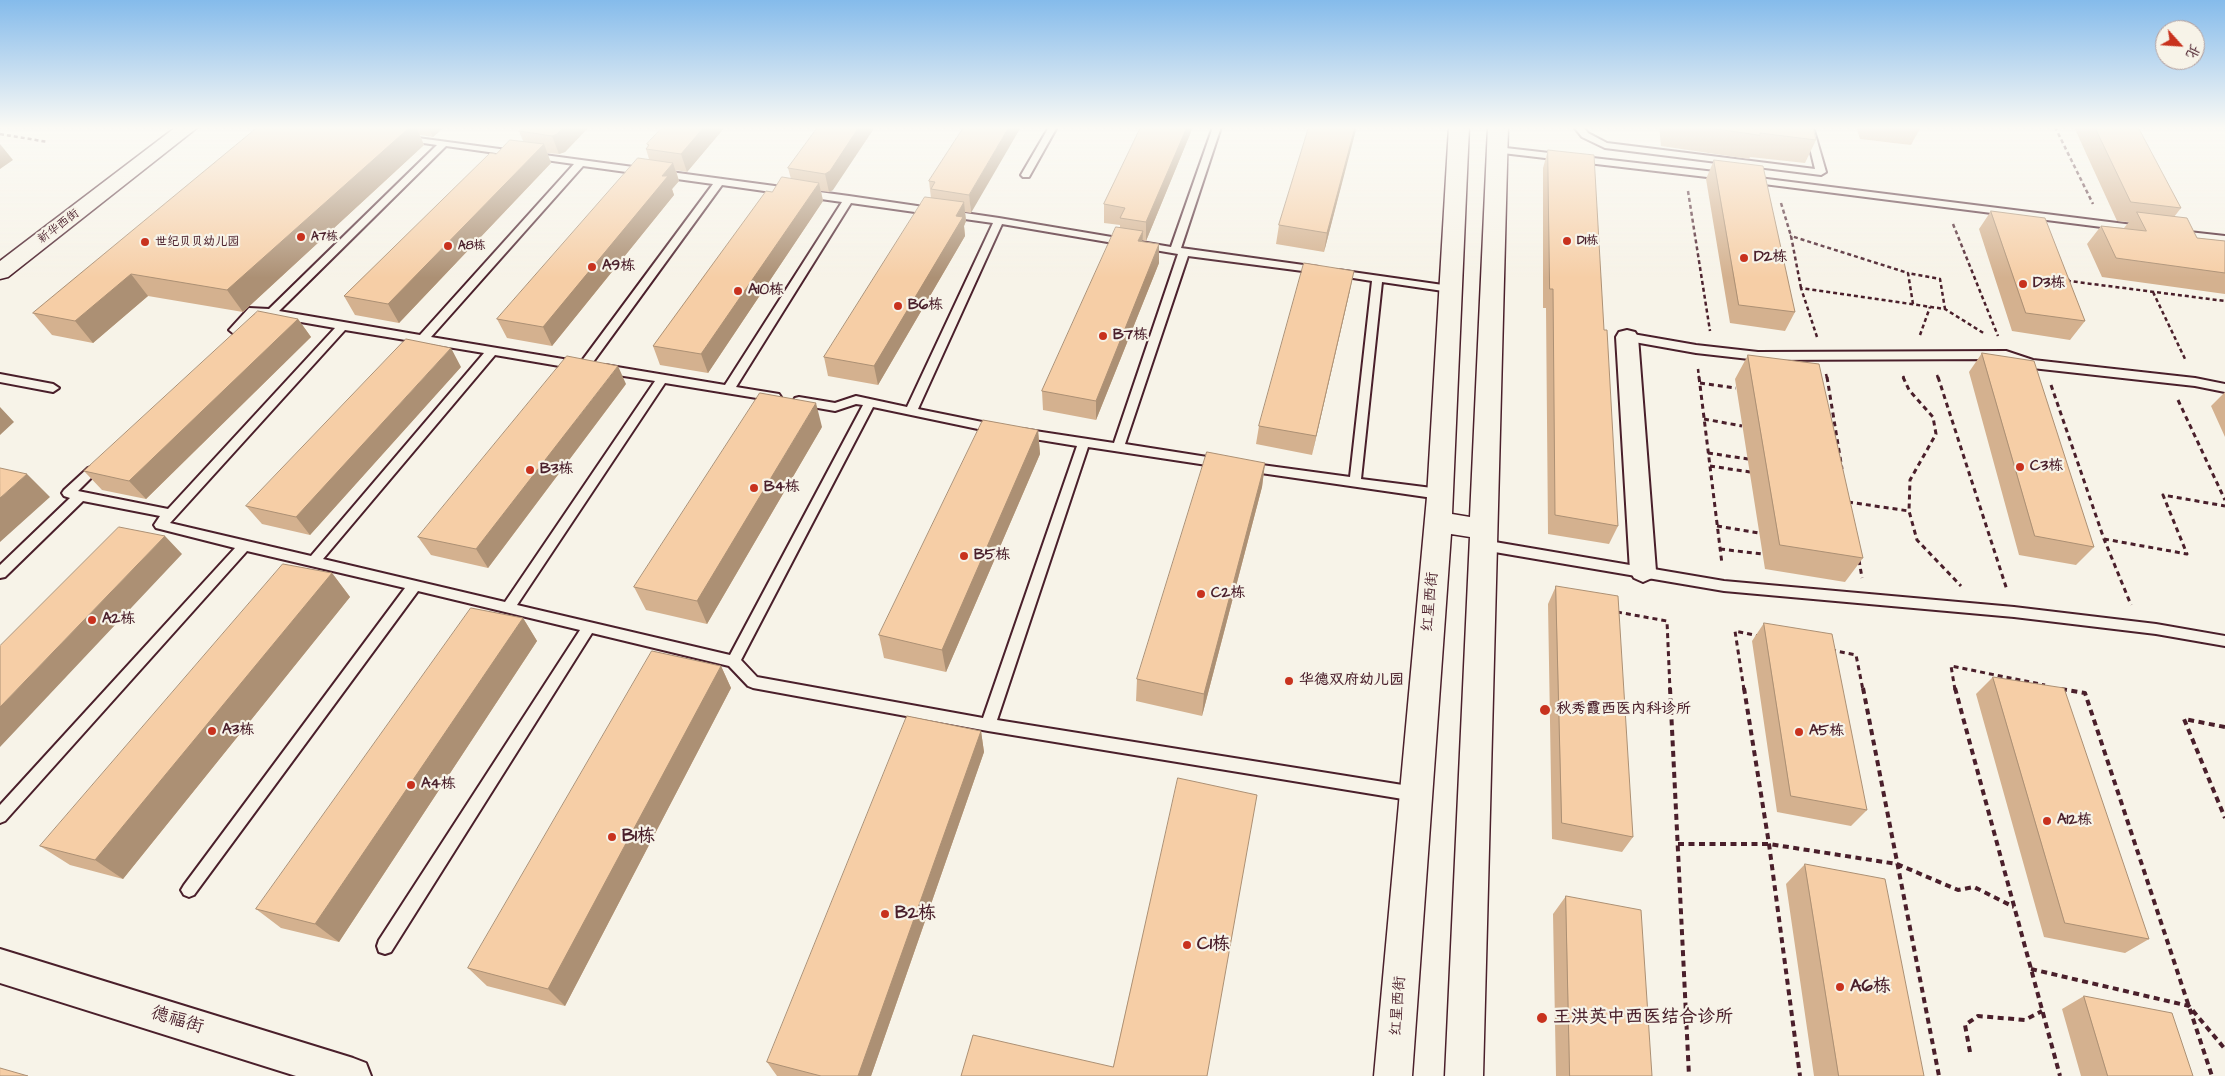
<!DOCTYPE html>
<html>
<head>
<meta charset="utf-8">
<style>
  body { margin:0 }
  #map { position:relative; width:2225px; height:1076px; overflow:hidden; background:#f7f3e8; font-family:"Architects Daughter","LXGW WenKai TC",sans-serif }
  canvas { display:block }
  .north { position:absolute; left:2155px; top:20px; width:50px; height:50px; box-sizing:border-box; background:#f7f3e8; border:1px solid #b29e9c; border-radius:50%; rotate:116deg; font-size:14px; font-weight:700; line-height:20px; text-align:center; color:#4a1f2b }
  .north::after { content:''; display:block; margin:auto; width:18px; height:22px; background:#c8321e; clip-path:polygon(50% 0,100% 100%,50% 72%,0 100%) }
</style>
</head>
<body>
<div id="map">
<canvas width="2225" height="1076"></canvas>
<div class="north">北</div>
</div>
<script>
const ctx = document.querySelector('canvas').getContext('2d');
ctx.lineJoin = 'round';
function trace(path, color, width, dash) { ctx.strokeStyle = color; ctx.lineWidth = width; ctx.lineCap = dash ? 'butt' : 'round'; ctx.setLineDash(dash || []); ctx.stroke(path); }
function fillPath(path, color) { ctx.fillStyle = color; ctx.fill(path, 'evenodd'); }
function write(font, color, halo, rows, align = 'center') {
  ctx.font = font + ' "Architects Daughter","LXGW WenKai TC",sans-serif'; ctx.lineWidth = 4.5; ctx.setLineDash([]); ctx.textBaseline = 'middle'; ctx.strokeStyle = halo; ctx.fillStyle = color; for (const [text, x, y, turn = 0] of rows) {
    ctx.save(); ctx.translate(x, y); ctx.rotate((+turn || 0) * Math.PI / 180); ctx.textAlign = isNaN(turn) ? turn : align; if (halo) ctx.strokeText(text, 0, 0); ctx.fillText(text, 0, 0); ctx.restore();
  }
}
const service = new Path2D(`
  M1049 127H1057L1029 177H1023L1021 175Z
  M1213 127H1221L1181 248 1318 267 1323 270 1318 273 1188 256 1125 444 1220 459 1226 463 1220 467 1088 447 997 720 1415 787 1420 789 1422 794 1420 799 1415 801 988 731 753 688 748 686 729 666 592 633 391 952 385 954 379 952 377 946 379 940 580 630 418 591 194 895 189 897 184 895 181 890 184 885 405 588 247 551 5 821 0 823V805L235 548 156 528 154 525 160 516 83 501 5 577 0 578V565L70 498 64 496 62 493 64 490 88 468 92 467 98 471 78 491 168 509 335 328 255 314 238 332 234 334 229 330 249 308 269 309 437 145 403 140V136L849 196 999 218 1171 247ZM446 146 574 164 420 335 279 311ZM583 166 713 184 581 362 431 337ZM722 185 842 202 725 385 605 365 601 366 599 369 605 373 655 381 505 602 323 559 495 355 577 369H588ZM851 203 993 223 907 407 856 396 835 403 799 397 795 398 793 401 795 404 835 411 856 404 863 405 730 655 517 605 665 383 775 401 779 400 781 397 779 394 736 387ZM1002 224 1178 254 1114 443 1022 429 1016 433 1022 437 1077 446 983 718 757 677 741 660 873 407 997 433 1003 429 997 425 918 409ZM345 330 484 353 311 556 170 523Z
  M1574 127H1583L1588 133 1607 143 1815 169 1805 127H1813L1826 172 1821 175 1605 148 1582 137Z
  M1497 147 1724 173 1729 176 1724 179 1494 152 1492 150Z
  M1751 177 2141 226 2146 229 2141 232 1748 182V178Z
  M2180 231 2225 236V242L2177 236V232Z
  M1338 270 1450 286 1455 289 1450 292 1382 282 1361 479 1440 489 1444 491 1446 494 1444 497 1440 499 1247 471 1241 467 1247 463 1350 477 1372 281 1334 275V271Z
  M1627 333 1696 345 1758 352 2006 351 2033 360 2195 378 2225 384V392L2195 386 2032 368 2005 359 1758 360 1696 353 1623 340 1622 337 1623 334Z
  M0 374 53 384 59 388 53 392 0 382Z
  M1483 540 1724 581 2014 607 2156 624 2225 636V646L2156 634 2014 617 1724 591 1483 550 1479 548 1477 545 1479 542Z`);
const minor = new Path2D(`
  M1627 330 1635 332 1638 337 1656 571 1652 578 1643 582 1634 578 1630 571 1616 337 1619 332Z
  M0 949 353 1058 366 1063 371 1076H296L0 983Z`);
const secondary = new Path2D(`
  M176 127H198L8 277 0 279V261Z
  M1449 127H1469L1452 514 1470 517 1488 127H1508L1483 1076H1445L1470 537 1451 534 1412 1076H1374L1427 497Z`);
trace(service, '#4a1f2b', 4);
trace(minor, '#4a1f2b', 4);
trace(secondary, '#4a1f2b', 3);
trace(new Path2D(`
  M2055 127 2093 204
  M0 134 48 142
  M1688 191 1710 331
  M1781 203 1791 236
  M1953 224 1998 336
  M2068 279 2069 281 2225 301
  M1801 288 1791 236 1908 273
  M2153 292 2186 361
  M1913 304 1908 273 1940 279 1945 309
  M1920 335 1930 307
  M1817 337 1801 288 1945 309 1985 334
  M1698 369 1699 378
  M1826 374 1827 378
  M1937 375 1938 378
  M1903 376 1904 378`), '#4a1f2b', 2.5, [4, 3]);
trace(new Path2D(`
  M1699 377 1722 564
  M1827 377 1842 469
  M1903 377 1909 390 1933 417 1936 434 1910 480 1909 511 1917 540 1961 586
  M1938 377 2007 590
  M1700 383 1736 388
  M2051 385 2104 539 2131 605
  M2178 400 2225 500
  M1704 419 1742 426
  M1708 453 1748 459
  M1710 466 1750 472
  M1848 502 1909 511
  M1717 526 1759 533
  M2104 539 2187 554 2163 495 2225 506
  M1720 549 1762 554
  M1859 560 1862 578
  M1617 612 1667 621 1670 690
  M1831 650 1856 655 1863 690
  M2061 689 2065 690
  M1744 690 1735 631 1759 636
  M1955 690 1951 666 2045 685`), '#4a1f2b', 3, [5, 4]);
trace(new Path2D(`
  M1670 688 1689 1076
  M1744 688 1769 844 1800 1076
  M1863 688 1939 1076
  M1955 688 2060 1076
  M2061 689 2085 693 2212 1076
  M2225 727 2184 719 2225 818
  M1678 844H1769L1897 864 1958 890 1974 887 2014 907
  M2031 969 2189 1006 2225 1049
  M1970 1052 1965 1025 1978 1016 2025 1020 2042 1011`), '#4a1f2b', 4, [6, 4.5]);
fillPath(service, '#f7f3e8');
fillPath(minor, '#f7f3e8');
fillPath(secondary, '#f7f3e8');
fillPath(new Path2D(`
  M258 127H444L433 137 420 135 424 145 243 312 148 296 93 343 52 335 33 313Z
  M589 127 565 152 559 154 547 153 551 163 399 323 355 315 344 296 496 154 523 141 519 131Z
  M725 127 687 172 676 170 679 181 672 189 674 195 552 346 507 338 497 319 649 159 646 149 648 146 647 144Z
  M818 127 833 190 829 192 821 191 823 201 708 373 660 365 653 346 772 192 791 179 788 168Z
  M964 127 971 213 965 212 966 221 964 226 965 236 878 385 828 376 824 357 931 198 929 181Z
  M1141 127H1193L1146 241 1142 240V241L1159 263 1096 420 1043 410 1042 391 1120 227V225L1104 223V204Z
  M1309 127H1356L1324 252 1276 244 1279 225Z
  M1659 127H1813L1816 140 1805 163 1750 157 1749 159 1661 146Z
  M1856 127H1921L1911 145 1860 139Z
  M2074 127H2138L2181 208 2174 217 2197 238 2225 241V294L2102 277 2087 244 2101 226 2124 228 2129 222 2117 221Z
  M1548 150 1604 330 1618 526 1609 544 1548 534 1546 308H1543V168Z
  M1714 160 1795 312 1785 331 1730 323 1706 179Z
  M1991 211 2085 321 2070 340 2012 331 1979 229Z
  M1350 290 1312 455 1256 444 1259 426Z
  M298 319 311 337 146 499 102 490 84 471Z
  M1982 353 2094 547 2076 565 2019 555 1969 372Z
  M1748 355 1863 558 1845 582 1765 569 1735 379Z
  M461 367 310 535 262 524 246 506Z
  M626 384 488 568 431 555 418 537Z
  M2225 392V437L2211 406Z
  M822 427 707 624 646 610 634 587Z
  M1038 430 1040 454 946 672 884 658 879 635Z
  M1265 463 1262 487 1202 716 1136 701 1137 679Z
  M332 573 350 597 123 879 70 865 40 846Z
  M1556 586 1633 837 1622 852 1552 839 1548 604Z
  M523 618 537 641 339 942 281 928 256 909Z
  M1764 623 1867 810 1851 826 1777 812 1752 641Z
  M721 666 731 688 565 1006 487 986 468 968Z
  M1993 677 2149 939 2125 953 2044 937 1976 694Z
  M981 731 984 752 871 1076H777L767 1062Z
  M1805 864 1924 1076H1814L1786 884Z
  M1566 896 1652 1076H1556L1553 914Z
  M2084 996 2193 1076H2081L2062 1009Z`), '#d4b18f');
fillPath(new Path2D(`
  M410 127H416L424 145 243 312 227 290Z
  M428 127H444L433 137Z
  M564 127H589L565 152 559 154 552 136Z
  M704 127H725L687 172 681 154Z
  M859 127H875L833 190 829 192 825 174Z
  M1009 127H1021L971 213 969 195Z
  M1187 127H1193L1146 241V222Z
  M1355 127H1356V130L1324 252 1327 233Z
  M0 144 13 160 0 169Z
  M544 144 551 163 399 323 388 304Z
  M673 163 679 181 672 189 674 195 552 346 543 327 662 176Z
  M819 183 823 201 708 373 701 354Z
  M964 202 966 221 964 226 965 236 878 385 874 366Z
  M1143 231 1142 250 1138 241Z
  M1159 244V263L1096 420V401Z
  M1354 271 1350 290 1312 455 1316 436Z
  M131 274 148 296 93 343 75 321Z
  M298 319 311 337 146 499 129 481Z
  M451 348 461 367 310 535 296 517Z
  M618 366 626 384 488 568 476 549Z
  M816 403 822 427 707 624 697 601Z
  M0 407 14 422 0 435Z
  M1038 430 1040 454 946 672 942 650Z
  M1265 463 1262 487 1202 716 1204 694Z
  M27 474 50 497 0 542V498Z
  M165 536 182 554 0 747V707Z
  M332 573 350 597 123 879 95 860Z
  M523 618 537 641 339 942 315 924Z
  M721 666 731 688 565 1006 548 989Z
  M981 731 984 752 871 1076H858Z`), '#ac9074');
const building = new Path2D(`
  M258 127H410L227 290 131 274 75 321 33 313Z
  M523 127H564L557 134 552 136 519 131Z
  M663 127H704L681 154 646 149 649 145 647 144Z
  M818 127H859L830 171 825 174 788 168Z
  M964 127H1009L969 195 931 189 935 182 929 181Z
  M1141 127H1187L1146 222 1120 218 1125 208 1104 204Z
  M1309 127H1355L1327 233 1279 225Z
  M1703 127H1813L1816 140 1760 133V135Z
  M2095 127H2138L2181 208 2131 202Z
  M510 140 544 144 388 304 344 296 490 153 496 154Z
  M1548 150 1594 155 1604 330H1607L1618 526 1555 515 1553 289H1550Z
  M638 158 673 163 662 176H668L543 327 497 319Z
  M1714 160 1763 166 1795 312 1739 305Z
  M782 177 819 183 701 354 653 346 766 191 772 192Z
  M925 197 964 202 956 216 963 217 874 366 824 357Z
  M1991 211 2045 218 2085 321 2026 313Z
  M2137 212 2187 218 2197 238 2225 241V273L2116 258 2101 226 2146 231Z
  M1116 227 1143 231 1138 241 1159 244 1096 401 1042 391Z
  M1304 263 1354 271 1316 436 1259 426Z
  M258 311 298 319 129 481 84 471Z
  M406 339 451 348 296 517 246 506Z
  M1982 353 2034 361 2094 547 2035 536Z
  M1748 355 1819 364 1863 558 1780 545Z
  M567 356 618 366 476 549 418 537Z
  M760 393 816 403 697 601 634 587Z
  M983 420 1038 430 942 650 879 635Z
  M1207 452 1265 463 1204 694 1137 679Z
  M0 468 27 474 0 498Z
  M119 527 165 536 0 707V646Z
  M283 564 332 573 95 860 40 846Z
  M1556 586 1618 596 1633 837 1562 823Z
  M471 608 523 618 315 924 256 909Z
  M1764 623 1832 634 1867 810 1791 796Z
  M652 651 721 666 548 989 468 968Z
  M1993 677 2064 688 2149 939 2065 923Z
  M907 716 981 731 858 1076H821L767 1062Z
  M1178 778 1257 795 1207 1076H961L973 1035 1113 1067Z
  M1805 864 1885 879 1924 1076H1839Z
  M1566 896 1641 910 1652 1076H1570Z
  M2084 996 2172 1013 2193 1076H2108Z
  M0 1068 28 1076H0Z`);
fillPath(building, '#f6cea6');
trace(building, '#ac9074', 1);
const sky = ctx.createLinearGradient(0, 0, 0, 278);
sky.addColorStop(0, '#85bbeb');
sky.addColorStop(0.46, '#fbfaf5');
sky.addColorStop(1, '#fbfaf500');
ctx.fillStyle = sky;
ctx.fillRect(0, 0, 2225, 278);
for (const [x, y, r, color] of [
  [301,237,5,"#c8321e"],
  [1567,241,5,"#c8321e"],
  [145,242,5,"#c8321e"],
  [448,246,5,"#c8321e"],
  [1744,258,5,"#c8321e"],
  [592,267,5,"#c8321e"],
  [2023,284,5,"#c8321e"],
  [738,291,5,"#c8321e"],
  [898,306,5,"#c8321e"],
  [1103,336,5,"#c8321e"],
  [2020,467,5,"#c8321e"],
  [530,470,5,"#c8321e"],
  [754,488,5,"#c8321e"],
  [964,556,5,"#c8321e"],
  [1201,594,5,"#c8321e"],
  [92,620,5,"#c8321e"],
  [1289,681,5,"#c8321e"],
  [1545,710,6,"#c8321e"],
  [212,731,5,"#c8321e"],
  [1799,732,5,"#c8321e"],
  [411,785,5,"#c8321e"],
  [2047,821,5,"#c8321e"],
  [612,837,5,"#c8321e"],
  [885,914,5,"#c8321e"],
  [1187,945,5,"#c8321e"],
  [1840,987,5,"#c8321e"],
  [1542,1018,6,"#c8321e"]
]) { const dot = new Path2D(); dot.arc(x, y, r, 0, 2 * Math.PI); ctx.fillStyle = color; ctx.fill(dot); trace(dot, '#f7f3e8', 2); }
write('12px', '#4a1f2b', '#f7f3e8', [
  ["新华西街",59,227,-37]
]);
write('bold 12px', '#4a1f2b', '#f7f3e8', [
  ["A7栋",311,237],
  ["D1栋",1577,241],
  ["世纪贝贝幼儿园",155,242],
  ["A8栋",458,246]
], 'left');
write('bold 15px', '#4a1f2b', '#f7f3e8', [
  ["D2栋",1754,258],
  ["A9栋",602,267],
  ["D3栋",2033,284],
  ["A10栋",748,291],
  ["B6栋",908,306],
  ["B7栋",1113,336],
  ["C3栋",2030,467],
  ["B3栋",540,470],
  ["B4栋",764,488],
  ["B5栋",974,556],
  ["C2栋",1211,594],
  ["A2栋",102,620],
  ["华德双府幼儿园",1299,681],
  ["秋秀霞西医内科诊所",1556,710],
  ["A3栋",222,731],
  ["A5栋",1809,732],
  ["A4栋",421,785],
  ["A12栋",2057,821]
], 'left');
write('15px', '#4a1f2b', '#f7f3e8', [
  ["红星西街",1431,602,-85],
  ["红星西街",1399,1006,-86]
]);
write('bold 18px', '#4a1f2b', '#f7f3e8', [
  ["B1栋",622,837],
  ["B2栋",895,914],
  ["C1栋",1197,945],
  ["A6栋",1850,987],
  ["王洪英中西医结合诊所",1553,1018]
], 'left');
write('18px', '#4a1f2b', '#f7f3e8', [
  ["德福街",177,1021,17]
]);
</script>
</body>
</html>
